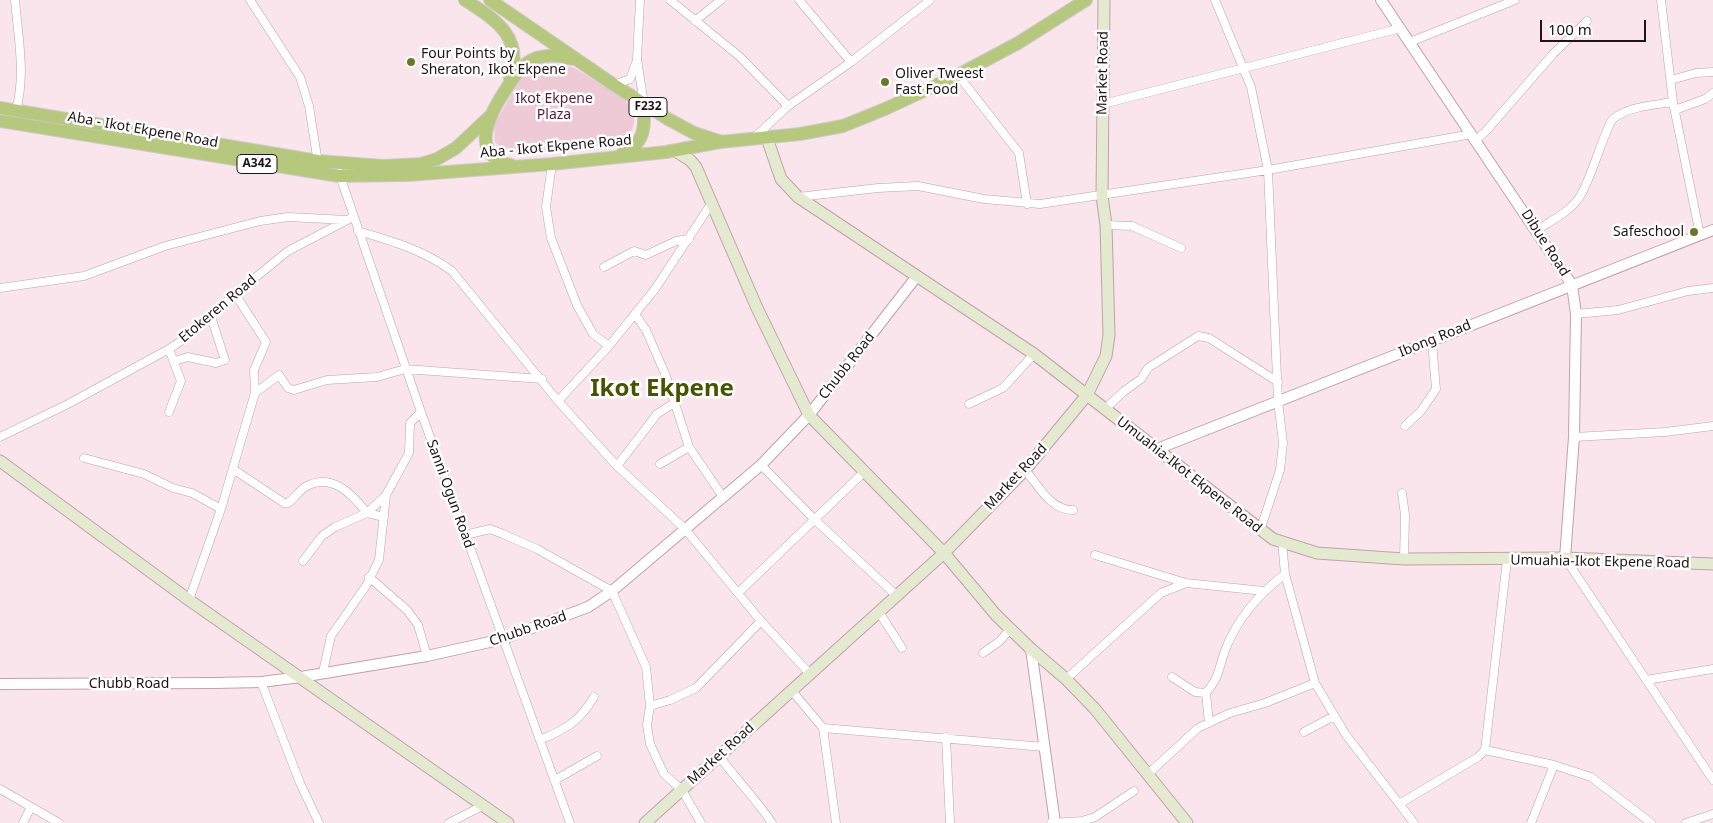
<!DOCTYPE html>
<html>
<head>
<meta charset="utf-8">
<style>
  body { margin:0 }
  #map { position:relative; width:1713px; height:823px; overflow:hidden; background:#fae5ec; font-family:"Noto Sans",sans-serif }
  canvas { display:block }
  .scale { position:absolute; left:1540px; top:20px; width:106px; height:22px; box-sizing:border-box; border:2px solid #201419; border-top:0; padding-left:6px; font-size:15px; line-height:18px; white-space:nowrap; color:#201419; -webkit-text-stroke:4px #fff; paint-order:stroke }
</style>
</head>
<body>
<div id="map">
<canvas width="1713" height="823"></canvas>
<div class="scale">100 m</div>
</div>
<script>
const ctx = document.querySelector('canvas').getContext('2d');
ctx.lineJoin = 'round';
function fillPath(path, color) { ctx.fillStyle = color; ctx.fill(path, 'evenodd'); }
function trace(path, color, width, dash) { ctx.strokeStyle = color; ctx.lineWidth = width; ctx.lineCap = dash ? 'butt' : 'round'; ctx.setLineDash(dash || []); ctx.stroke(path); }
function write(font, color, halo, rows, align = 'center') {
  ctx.font = font + ' "Noto Sans",sans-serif'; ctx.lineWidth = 5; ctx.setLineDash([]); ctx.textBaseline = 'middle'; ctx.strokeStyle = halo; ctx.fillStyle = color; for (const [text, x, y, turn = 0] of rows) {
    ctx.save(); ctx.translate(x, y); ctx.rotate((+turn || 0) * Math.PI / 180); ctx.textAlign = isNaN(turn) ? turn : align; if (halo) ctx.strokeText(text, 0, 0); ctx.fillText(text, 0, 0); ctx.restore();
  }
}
fillPath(new Path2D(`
  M550 62 575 68 624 99C640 116 637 136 614 144L518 155 504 151 495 142 494 125 523 74 537 65Z`), '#edcad6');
const minor = new Path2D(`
  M15 0C18 36 26 75 16 110
  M250 0 300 77 309 106 318 163
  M640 0 637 59 644 104
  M670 0 739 56 788 106
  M799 0 851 62
  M1215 0 1251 87 1268 170 1278 401 1283 443 1280 470 1260 531
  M1661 0 1673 102 1700 235
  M695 21 721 0
  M1410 42 1515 0
  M958 75 1019 153 1027 204
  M1671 80 1696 73 1713 72
  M614 85 630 79 636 63
  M1103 104 1401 28
  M1675 110 1705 99 1713 93
  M755 137 788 106 851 62 930 0
  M1476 140 1486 131 1553 54 1587 21
  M552 164 546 207 551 238 577 305 593 334 609 346
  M339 173 421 412 570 823
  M798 197 878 188 918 186 984 199 1040 204 1268 170 1472 134
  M1106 225 1132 226 1181 248
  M1537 230C1551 221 1569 212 1579 198 1591 181 1606 124 1614 118 1630 106 1655 105 1673 102
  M358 231C392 241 423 250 452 271L558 401 617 466 685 529 761 621 810 674
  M604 267 634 251 646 255 676 241 689 239
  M0 288 84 276 165 246 260 221 288 217 347 220
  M635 314 646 330 666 376 689 447 723 497
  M1576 314 1618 310 1688 291 1713 288
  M175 361 188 357 216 363 225 360 211 317
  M255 393 279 375 288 388 294 390 327 380 377 377 405 369 542 379
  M558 401 609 346 655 289 711 204
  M969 404 1003 388 1034 354
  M1105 409 1123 392 1141 379 1148 368 1198 336 1209 338 1278 382
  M169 412 181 381 169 349
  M1405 426 1421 411 1436 389 1432 341
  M0 437 68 404 169 349 187 337 235 294 288 251 353 217
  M1574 437 1665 432 1713 426
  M84 458 144 474 173 488 192 493 221 509
  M660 464 689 447
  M761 465 815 520 897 596
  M617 466 657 414 674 403
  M233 469 284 503H288C294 499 299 491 305 487 332 472 352 494 367 513L384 517
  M1025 470C1039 486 1050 510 1073 510
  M1402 493 1405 515 1404 559
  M465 535 490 529 503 534 537 549 612 591 646 667 650 706 647 725 650 744 664 774 682 790 701 823
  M1282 542 1285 574 1315 683 1346 735 1414 823
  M1095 555 1186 583 1264 591
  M1565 558 1713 780
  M303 561 322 536 335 527 367 513 386 495 409 453 410 423 421 412
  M369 577 407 610 418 625 427 656
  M738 593 865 471
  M189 600 221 509 255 393 254 370 266 342 235 294
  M879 612 902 648
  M983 653 1000 641 1010 629
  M323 672 331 636 366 586 379 560 386 495
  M1172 677 1195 692 1206 693C1221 675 1218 668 1226 648 1238 618 1260 593 1285 574
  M1066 679 1161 593 1186 583
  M1646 680 1713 669
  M261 682 300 783 319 823
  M792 691 823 728 836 823
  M1206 693 1209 723
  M650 706 670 700 696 688 761 621
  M823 728 1044 747
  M1304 732 1334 716
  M946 737 950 823
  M540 740C566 729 579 722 594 697
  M1485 750 1554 765 1591 777 1651 823
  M719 756C736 779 756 799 772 823
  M1148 774 1198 728 1230 713 1265 703 1315 683
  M555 780 597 756
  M0 789 59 823
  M1399 804 1478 757 1485 750 1507 560
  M23 823 31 807
  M449 823 484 805
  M1051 823 1082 821 1095 817 1134 791
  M1531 823 1554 765
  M1686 823 1713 814`);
const tertiary = new Path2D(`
  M1381 0 1572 285 1576 314 1574 437 1565 558
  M1157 449 1713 230
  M1031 649 1055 823
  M0 684 215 683 261 682 301 677 427 656 503 639 588 607 612 591 761 465 809 415 917 276`);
const secondary = new Path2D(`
  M767 138 781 179 798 197 1034 354 1273 539 1317 553 1404 559 1565 558 1713 564
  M675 151 690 160 696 167 757 308 809 415 944 553 996 615 1031 649 1066 679 1095 709 1187 823
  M0 461 189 600 508 823
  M645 823 944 553 1025 470 1087 395 1106 356 1109 335 1106 225 1102 196 1104 0`);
const trunk = new Path2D(`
  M465 0C496 20 524 37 510 79
  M490 0 614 85 668 119 694 133 719 141
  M0 108 318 161 383 166 421 164 437 159 456 148 489 117
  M0 121 339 176 408 175 552 164 666 152 720 142 800 134 843 126 885 109 958 75 1018 43 1086 0
  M622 154C645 144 645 127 644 104
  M511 165C471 156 487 120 501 97 509 85 516 71 527 63 539 54 558 54 572 59`);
trace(minor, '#c2a0ac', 9);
trace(tertiary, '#c2a0ac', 12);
trace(secondary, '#c2a0ac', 13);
trace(trunk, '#cecbcc', 14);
trace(minor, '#fff', 8);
trace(tertiary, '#fff', 10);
trace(secondary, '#e4eacf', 11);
trace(trunk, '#b6c87e', 12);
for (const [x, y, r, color] of [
  [411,62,5,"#687927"],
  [885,82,5,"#687927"],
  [1694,232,5,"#687927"]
]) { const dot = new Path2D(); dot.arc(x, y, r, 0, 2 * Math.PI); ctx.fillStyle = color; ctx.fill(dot); trace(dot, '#fff', 2); }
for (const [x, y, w] of [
  [648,107,38],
  [257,164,40]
]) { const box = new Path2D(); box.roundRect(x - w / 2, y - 9.5, w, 19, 4); ctx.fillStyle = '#fff'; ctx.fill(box); trace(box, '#201419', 1); }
write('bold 12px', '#201419', null, [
  ["F232",648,107],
  ["A342",257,164]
]);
write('14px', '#201419', '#fff', [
  ["Four Points by",421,54],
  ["Sheraton, Ikot Ekpene",421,70],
  ["Oliver Tweest",895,74],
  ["Fast Food",895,90],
  ["Safeschool",1684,232,"right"]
], 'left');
write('14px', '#201419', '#fff', [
  ["Market Road",1103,73,-89],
  ["Aba - Ikot Ekpene Road",143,130,10],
  ["Aba - Ikot Ekpene Road",556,147,-5],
  ["Dibue Road",1545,243,57],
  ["Etokeren Road",218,309,-40],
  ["Ibong Road",1435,339,-22],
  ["Chubb Road",847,366,-52],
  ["Umuahia-Ikot Ekpene Road",1189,475,38],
  ["Market Road",1016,477,-47],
  ["Sanni Ogun Road",450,494,70],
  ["Umuahia-Ikot Ekpene Road",1600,562,1],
  ["Chubb Road",528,629,-19],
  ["Chubb Road",129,684],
  ["Market Road",721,754,-42]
]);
write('14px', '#551e37', '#fff', [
  ["Ikot Ekpene",554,99],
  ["Plaza",554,115]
]);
write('bold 24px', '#465400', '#fff', [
  ["Ikot Ekpene",662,389]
]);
</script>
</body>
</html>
